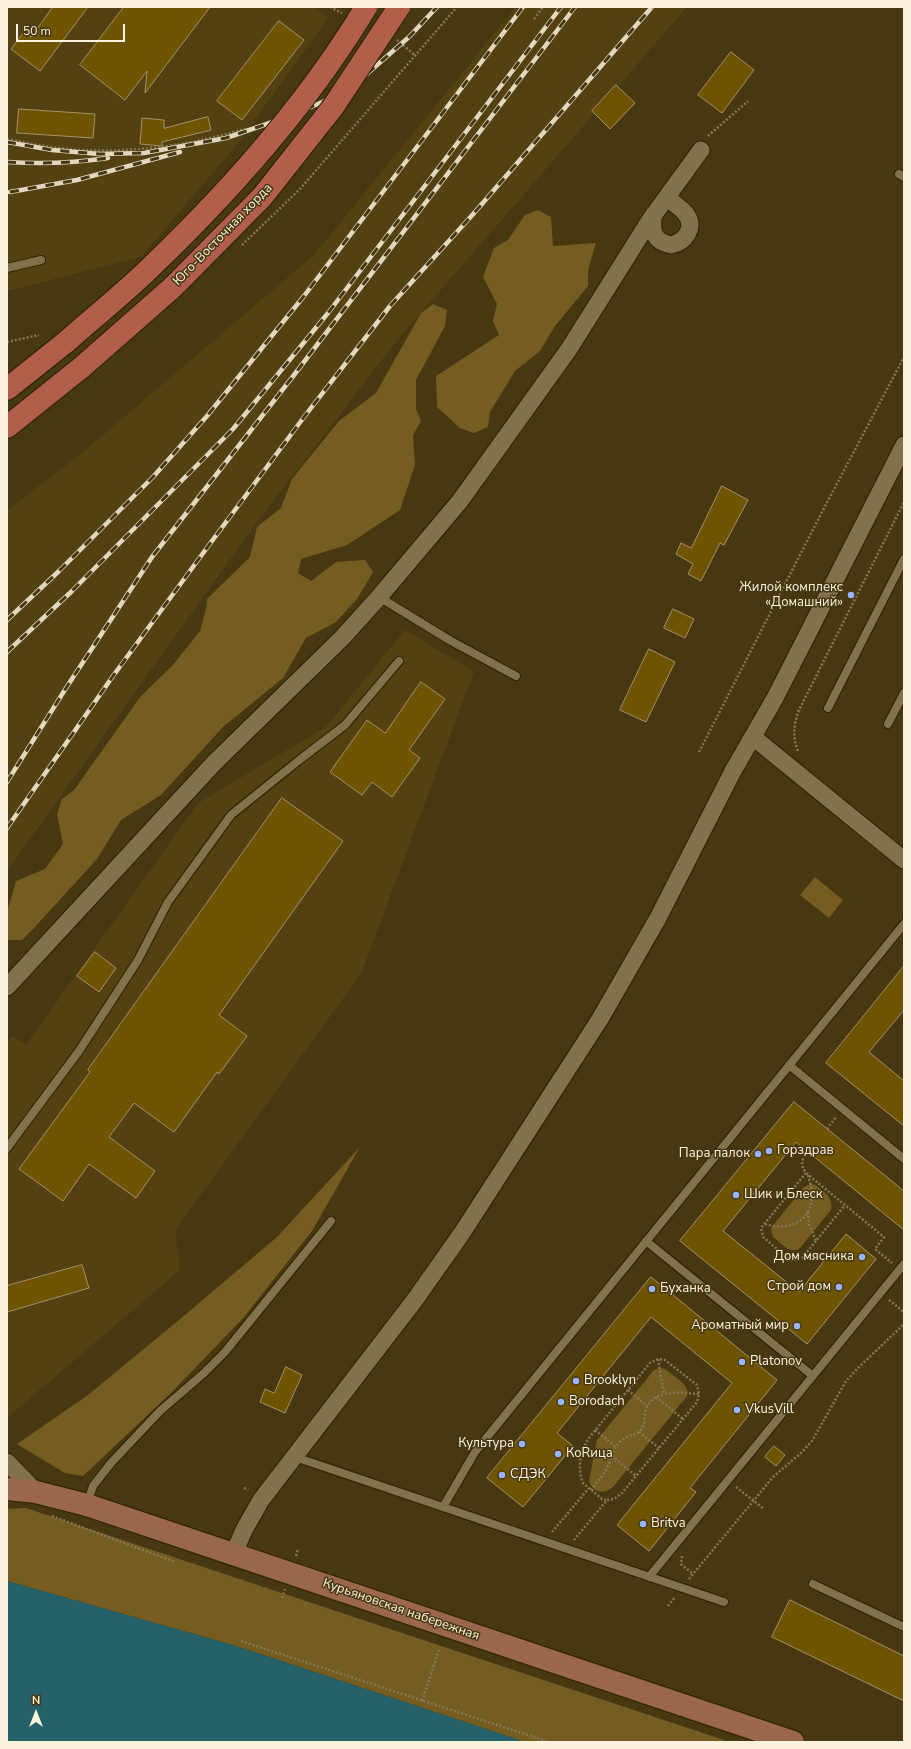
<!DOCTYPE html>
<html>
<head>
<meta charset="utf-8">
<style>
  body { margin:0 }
  #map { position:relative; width:911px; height:1749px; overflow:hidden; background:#483812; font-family:"Nunito Sans",sans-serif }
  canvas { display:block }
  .frame { position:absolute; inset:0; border:8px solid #fcf3de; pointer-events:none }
  .north { position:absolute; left:16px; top:1693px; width:40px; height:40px; -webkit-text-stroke:3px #483812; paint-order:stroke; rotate:0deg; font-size:11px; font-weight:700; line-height:16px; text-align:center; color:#fcf3de }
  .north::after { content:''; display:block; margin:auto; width:14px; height:18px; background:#fcf3de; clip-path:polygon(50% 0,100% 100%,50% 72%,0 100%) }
  .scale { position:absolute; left:16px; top:24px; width:109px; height:18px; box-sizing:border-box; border:2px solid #fcf3de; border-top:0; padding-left:5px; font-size:12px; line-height:14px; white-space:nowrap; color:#fcf3de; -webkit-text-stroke:3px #483812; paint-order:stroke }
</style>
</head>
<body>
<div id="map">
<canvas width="911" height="1749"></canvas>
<div class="frame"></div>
<div class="north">N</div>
<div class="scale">50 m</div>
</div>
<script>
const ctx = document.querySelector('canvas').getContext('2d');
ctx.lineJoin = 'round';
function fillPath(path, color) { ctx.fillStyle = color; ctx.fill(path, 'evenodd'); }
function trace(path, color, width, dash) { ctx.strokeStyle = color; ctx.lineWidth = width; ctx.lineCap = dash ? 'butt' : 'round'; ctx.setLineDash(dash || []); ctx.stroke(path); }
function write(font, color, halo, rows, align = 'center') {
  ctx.font = font + ' "Nunito Sans",sans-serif'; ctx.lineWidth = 3; ctx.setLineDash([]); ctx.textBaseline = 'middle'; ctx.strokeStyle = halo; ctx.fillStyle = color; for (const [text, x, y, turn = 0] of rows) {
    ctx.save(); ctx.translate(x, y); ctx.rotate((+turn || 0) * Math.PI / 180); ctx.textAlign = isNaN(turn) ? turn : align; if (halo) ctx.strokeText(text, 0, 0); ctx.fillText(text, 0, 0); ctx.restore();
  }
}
fillPath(new Path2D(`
  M7 7H313L328 18 239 142 141 257 7 291Z
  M516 7H687L398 339 254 526 7 871V511L83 452 314 255Z
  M405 630 474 672 361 974 175 1230 180 1270 7 1418V1043L12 1036 26 1045 198 803 326 727Z`), '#534111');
fillPath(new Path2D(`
  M538 210 551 217 553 246 596 243 588 270V286L555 326 540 351 515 371 490 412 488 427 474 433 460 428 437 407 436 376 499 335 493 321 497 304 483 277 494 248 508 240 525 215Z
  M433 304 447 310 445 326 416 380V409L421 421 413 435 415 465 400 510 347 545 301 559 298 573 311 581 336 562 365 560 373 572 357 599 336 622 306 638 283 678 223 727 161 795 121 820 97 859 33 929 22 940H7V912L16 881 45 869 63 844 57 814 62 799 74 790 141 696 173 665 200 631 207 605V599L250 557 257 527 281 508 292 479 339 421 376 393 421 313Z
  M815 877 843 900 829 918 800 895Z
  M360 1147 312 1231 244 1317 172 1392 83 1476 65 1473 17 1444 88 1395 179 1320 277 1237Z
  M811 1184 815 1185C824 1192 834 1197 831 1210L800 1248C790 1255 781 1243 773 1237L771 1228 804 1187Z
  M660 1368 665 1369C673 1376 691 1385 687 1396L613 1487C604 1495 593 1493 589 1481L597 1440 654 1370Z
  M26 1508 724 1740V1742H525L236 1646 7 1581V1509Z`), '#755c21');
fillPath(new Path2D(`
  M7 1581 236 1646 525 1742H7Z`), '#246168');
const building = new Path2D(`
  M53 7H88L40 71 11 49 24 32 31 37Z
  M124 7H210L145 93 147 71 125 100 80 65Z
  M279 21 304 40 242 120 217 101Z
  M731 52 754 70 722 113 698 95Z
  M616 85 635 103 610 129 592 111Z
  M19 109 95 114 93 138 17 133Z
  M208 117 211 130 162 142V146L140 144 142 118 164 120V128Z
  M722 486 748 500 724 545 720 543 701 581 688 574 693 564 676 554 681 543 691 548Z
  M673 609 694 619 685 638 664 628Z
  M649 649 675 662 646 722 620 710Z
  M421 682 445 699 409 750 420 758 392 797 372 782 362 795 330 772 367 720 385 733Z
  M282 798 343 841 219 1015 247 1036 219 1074 217 1072 174 1132 134 1103 109 1137 155 1171 136 1198 89 1164 63 1201 19 1169 90 1072 88 1070Z
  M95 952 116 968 99 992 77 976Z
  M904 966V1010L869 1052 904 1081V1126L826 1063Z
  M794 1102 904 1191V1230L796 1142 723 1231 799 1292 846 1234 876 1259 807 1344 680 1241Z
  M82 1265 89 1288 7 1312V1286Z
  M651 1277 777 1380 690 1488 696 1492 649 1551 617 1525 732 1383 651 1317 557 1433 573 1446 523 1507 487 1478Z
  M286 1367 302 1375 285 1413 260 1402 265 1389 274 1393Z
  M774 1446 785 1455 776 1466 765 1457Z
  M790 1600 904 1656V1701L772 1637Z`);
fillPath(building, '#6e5300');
trace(building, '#a3926b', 1);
const lane = new Path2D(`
  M899 174 904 177
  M7 268 41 260
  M379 597 451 641 516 676
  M828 708 904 559
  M888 724 904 693
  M789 1065 904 1159
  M7 1148 79 1051 138 960 168 902 231 815 298 761 345 725 399 661
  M646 1241 813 1376
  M295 1457 724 1602
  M87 1504 93 1486 111 1463 160 1411 204 1373 225 1352 331 1221
  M443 1507 475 1452 904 924
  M649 1577 904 1264
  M813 1584 904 1627`);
const street = new Path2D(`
  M654 214C650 230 654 242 671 245 685 242 696 228 686 214 681 208 673 203 667 197
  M753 737 904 860
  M7 987 214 763 342 638 379 597 460 501 569 349 650 220 701 150
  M7 1462 36 1492
  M234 1553 244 1530 261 1500 414 1301 462 1233 600 1019 658 918 733 771 775 698 904 445`);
const secondary = new Path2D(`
  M7 1489 36 1492 87 1505 793 1742`);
const primary = new Path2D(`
  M7 389 66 342
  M7 427 82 367`);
trace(lane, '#2b2003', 10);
trace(street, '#2b2003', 19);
trace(secondary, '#2b2003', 24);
trace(primary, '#2b2003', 24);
trace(new Path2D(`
  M330 7 342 13
  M534 19 543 7
  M397 40 416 56
  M708 136 748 101
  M7 139C22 142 37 145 52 147 117 156 185 147 248 128
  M242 245 300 189 457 7
  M7 342 39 335
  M798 751C792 737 794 726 798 712L904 502
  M699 752 822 512 904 357
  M827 1129 836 1117
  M808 1152C801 1160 800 1164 806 1173L884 1237 875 1249 892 1263
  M806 1173 761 1228 763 1237 790 1260H797L803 1257 845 1205
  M808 1212 809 1224 816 1241
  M765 1224C786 1231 811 1223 812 1197 812 1190 810 1182 808 1175
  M889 1300 904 1312
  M658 1359 664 1394
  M628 1390 647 1406
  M656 1397 683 1419
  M595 1430 616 1447
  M639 1432 659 1448
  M612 1456 636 1476
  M736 1487 764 1509
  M244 1488 248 1490
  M591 1490C597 1482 605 1474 609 1464 613 1456 613 1449 620 1442 626 1435 635 1436 641 1430 646 1424 644 1416 646 1409 654 1388 682 1393 699 1394
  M52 1516 175 1562
  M552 1532 589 1488
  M574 1540 607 1500 614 1499 622 1493 697 1402 699 1394 697 1385 665 1360 658 1359 650 1363 589 1438C580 1452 577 1467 583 1483L602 1499 607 1500
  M296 1556 298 1549
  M682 1556 681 1564 693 1574
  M689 1579 773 1477 801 1453 812 1441 846 1381 859 1367 904 1324
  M282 1598 285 1589
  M668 1606 675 1597
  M241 1641 549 1742
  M422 1701 439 1650`), '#857757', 2.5, [2, 2]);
trace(lane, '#82714b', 8);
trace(street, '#82714b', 17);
trace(secondary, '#9a674b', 22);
trace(primary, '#b15e4a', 22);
const rail = new Path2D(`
  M7 142 52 150 100 154 144 153 226 138 293 115 340 94 361 79 409 37 437 7
  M7 162C41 164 75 163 108 158
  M10 192 77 180 180 152
  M7 620 59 571 153 477 207 416 304 296 523 7
  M7 652 72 591 233 429 328 313 561 7
  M7 782 66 688 152 557 294 375 575 7
  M7 828 113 676 209 545 304 417 390 306 475 212 652 7`);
trace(rail, '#e2d8c0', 4.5);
trace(rail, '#483812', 3, [9]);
const primaryBridge = new Path2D(`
  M66 342C95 316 126 292 154 264 234 187 309 102 366 7
  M82 367 173 287 262 197 333 107 399 7`);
trace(primaryBridge, '#2b2003', 24, []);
trace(primaryBridge, '#b15e4a', 22);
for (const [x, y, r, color] of [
  [851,595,4,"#98b6fd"],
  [769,1151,4,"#98b6fd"],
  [758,1154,4,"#98b6fd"],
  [736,1195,4,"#98b6fd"],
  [862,1257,4,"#98b6fd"],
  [839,1287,4,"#98b6fd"],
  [652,1289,4,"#98b6fd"],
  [797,1326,4,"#98b6fd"],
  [742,1362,4,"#98b6fd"],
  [576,1381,4,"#98b6fd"],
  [561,1402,4,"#98b6fd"],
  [737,1410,4,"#98b6fd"],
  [522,1444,4,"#98b6fd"],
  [558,1454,4,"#98b6fd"],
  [502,1475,4,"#98b6fd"],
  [643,1524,4,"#98b6fd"]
]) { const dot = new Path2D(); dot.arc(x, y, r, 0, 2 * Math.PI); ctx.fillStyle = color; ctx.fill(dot); trace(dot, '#483812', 1.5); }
write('13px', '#fcf3de', '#483812', [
  ["Юго-Восточная хорда",223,235,-46],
  ["Курьяновская набережная",401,1610,19]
]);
write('13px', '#fcf3de', '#483812', [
  ["Жилой комплекс",843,588,"right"],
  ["«Домашний»",843,603,"right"],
  ["Горздрав",777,1151],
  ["Пара палок",750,1154,"right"],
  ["Шик и Блеск",744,1195],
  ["Дом мясника",854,1257,"right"],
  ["Строй дом",831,1287,"right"],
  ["Буханка",660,1289],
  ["Ароматный мир",789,1326,"right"],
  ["Platonov",750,1362],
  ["Brooklyn",584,1381],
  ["Borodach",569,1402],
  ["VkusVill",745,1410],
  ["Культура",514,1444,"right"],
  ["КоRица",566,1454],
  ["СДЭК",510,1475],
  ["Britva",651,1524]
], 'left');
</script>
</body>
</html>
